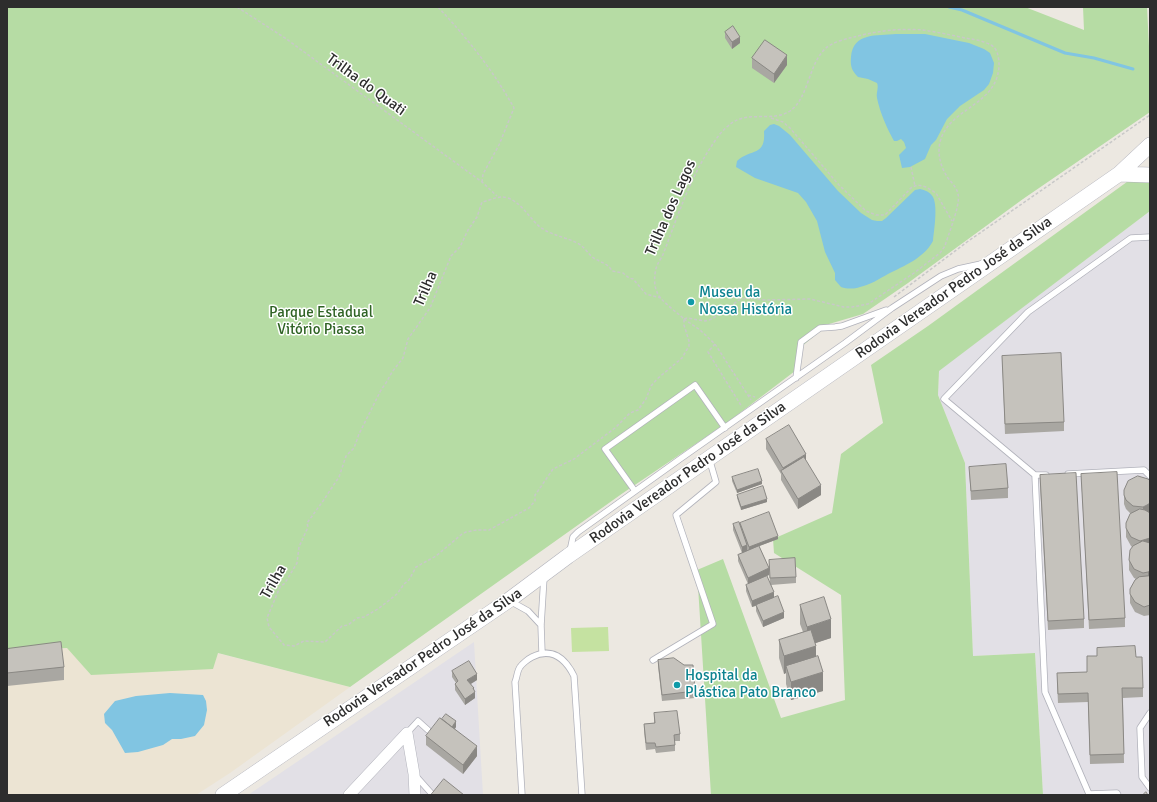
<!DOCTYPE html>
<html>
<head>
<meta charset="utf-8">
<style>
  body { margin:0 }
  #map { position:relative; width:1157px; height:802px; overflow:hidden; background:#ece8e1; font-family:Signika,sans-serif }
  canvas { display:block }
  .frame { position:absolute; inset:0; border:8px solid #2d2d2d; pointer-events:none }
</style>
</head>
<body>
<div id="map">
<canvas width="1157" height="802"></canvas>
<div class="frame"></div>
</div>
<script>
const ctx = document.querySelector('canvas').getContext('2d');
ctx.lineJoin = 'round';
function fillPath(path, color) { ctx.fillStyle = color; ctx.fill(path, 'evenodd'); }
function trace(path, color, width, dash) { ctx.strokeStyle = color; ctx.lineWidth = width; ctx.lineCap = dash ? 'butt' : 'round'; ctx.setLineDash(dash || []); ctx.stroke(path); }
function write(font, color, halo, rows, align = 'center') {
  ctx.font = font + ' Signika,sans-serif'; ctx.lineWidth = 3; ctx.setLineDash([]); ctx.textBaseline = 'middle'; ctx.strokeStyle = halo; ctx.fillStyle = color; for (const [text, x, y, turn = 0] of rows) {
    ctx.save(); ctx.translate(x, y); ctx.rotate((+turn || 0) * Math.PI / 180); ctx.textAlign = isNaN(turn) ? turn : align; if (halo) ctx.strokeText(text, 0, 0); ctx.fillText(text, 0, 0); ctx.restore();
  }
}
fillPath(new Path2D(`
  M1150 211V795H1043L1035 653 973 656 965 463 938 395 939 370Z
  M474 642 483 795H248Z`), '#e2e0e6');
fillPath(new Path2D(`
  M68 648 91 675 217 653 350 687 230 773 196 795H7V651Z`), '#ece4d3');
fillPath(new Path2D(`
  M7 7H1025L1084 30 1083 7H1147L1150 66V112L1023 199 908 283 863 314 829 324 801 347 799 368 728 422 623 493 350 687 218 653 213 669 91 675 67 648 7 651Z
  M1131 179 1150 181V211L939 371 938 395 965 463 973 656 1035 653 1043 795H711L697 570 723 559 781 718 845 700 841 595 774 553 773 539 832 513 841 454 883 423 871 365 928 326Z`), '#b6dca4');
fillPath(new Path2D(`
  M608 627 609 651 572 652 571 628Z`), '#c5e2a1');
fillPath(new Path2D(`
  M896 34H925L969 43 984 49 990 53 994 63 993 73 989 84 984 90 960 106 947 119 936 140 931 145 925 159 910 167 902 168 899 155 906 148 904 142 901 139 897 141H894C887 128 880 113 877 98 876 92 879 88 877 83L868 79 858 77C852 71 850 66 851 57 853 32 877 36 896 34Z
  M774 124 779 126 790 135 838 191 861 213 872 220 877 221H882L886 218 915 190 920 189C925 190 930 192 933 197 938 207 934 230 933 241 924 258 904 266 888 274 879 279 870 285 860 287 854 289 847 289 841 287L835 280V273L825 252 817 221 806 202 798 193 755 178 736 167 737 161C751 148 766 157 764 131L770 125Z
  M170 693 203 695 206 701 207 710 204 725 195 736 181 739H172L163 745 138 752 125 753 112 730 105 723 104 714 115 701 136 696Z`), '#81c5e2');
trace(new Path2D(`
  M949 7 962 10 1065 53 1094 58 1133 69`), '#81c5e2', 3);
const lane = new Path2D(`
  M796 378 801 342 820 328 835 327 842 326 886 310
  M1068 474 1144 470 1150 476
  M1035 475 944 399 1028 312 1131 238 1150 237
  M1046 475H1035L1045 692 1089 794 1117 793 1118 795
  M635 491 605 449 695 385 725 428
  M570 551 573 537 578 532 680 459 845 343 892 308 941 276 958 269 981 264
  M510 601 528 611 541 625
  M542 653 541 625 544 577
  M653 660 713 624 676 515 716 482 709 458
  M1150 713 1140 728 1142 777 1150 788
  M407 733 418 721 428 730
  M415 775 431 793
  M522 795 515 682C517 678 517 671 520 667 522 664 528 659 532 657 552 647 565 658 574 676L582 795`);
const street = new Path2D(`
  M349 795 407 733 414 774 415 795`);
const secondary = new Path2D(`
  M1119 174 1150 175
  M223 795 509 600 568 556 1119 174 1150 145`);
trace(lane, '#b1b2bb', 7);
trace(street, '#b1b2bb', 12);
trace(secondary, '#b1b2bb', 16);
trace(new Path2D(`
  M237 7 285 38 482 182 497 196
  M438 7C467 38 493 70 514 108L499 145 483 174 482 182
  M771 118 783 122 790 128 839 185 866 211 876 215H885L912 187 918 185 926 187 936 193 952 221
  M911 167 915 186
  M894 297 967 242 1150 115
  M661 298 646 294 633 279 629 278 623 273 612 271C608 263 599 262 592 257 588 253 585 248 579 244 567 237 552 236 540 227 529 218 523 204 508 198 498 195 492 200 482 202L477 217 468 230 460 247 451 256 430 308 408 339 403 358 392 372 386 383 381 390 359 434 354 448 346 456 339 477 323 501 307 523 308 527 299 547 297 563 285 583 280 587 267 618 269 627 284 645 294 646 304 641 325 642 342 626 348 625 357 618 364 617 378 609 397 594 404 584 409 580 416 567 436 556 462 534 466 532 477 530H489L529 508 535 501V495L540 488 553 469 574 459 615 428 630 413 638 410 646 399 651 386 657 379 682 358 689 346V341L684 325V319C678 313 659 300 657 292 654 286 654 276 656 269 657 263 662 258 664 252 677 218 688 184 707 153 713 144 719 133 728 126 746 109 772 123 790 111 809 98 808 64 826 48 833 42 845 39 854 37 876 31 900 28 923 30 937 32 951 35 965 38 972 39 984 41 991 45 997 48 998 55 999 61 1001 106 949 106 940 142 937 154 941 168 948 178 952 183 957 188 958 194 961 204 948 235 945 246L940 253 914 273 868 304 852 307H844L810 299 765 300 747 298 739 300 712 319 705 321 687 318 684 319
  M684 319 700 330 715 344 751 400
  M715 344 708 352 742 407
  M748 395 755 397`), '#c8c8c8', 1.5, [3, 2]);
trace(lane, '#fff', 5.5);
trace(street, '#fff', 11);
trace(secondary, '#fff', 15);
fillPath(new Path2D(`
  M725 32 740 43 732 49 725 38Z
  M752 58 787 65 774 83 752 68Z
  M1002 356 1064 422V431L1005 434Z
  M766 439 821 495 798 509 781 480V474L766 449Z
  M969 467 1008 488V498L971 500Z
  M1081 474 1125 618V627L1089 629Z
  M1040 475 1084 619V628L1048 630 1040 484Z
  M732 477 762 484 737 493 732 481Z
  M1124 490 1150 513V615L1144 616 1135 612 1130 603V589L1136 579 1134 578 1129 570V560L1132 547 1131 546 1126 537V523L1131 514 1126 509 1124 504Z
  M737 495 767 502 741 510 737 498Z
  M733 524H740L778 539 759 546 769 568V560L796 577V583L771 585 774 598 784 618 763 627 756 611V606L752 607 746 591V585L770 584 769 568V575L748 584 738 561V555L742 553 733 530Z
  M800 605 831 638 815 643 816 657 823 691 791 700 786 684V673L784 674 779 658V640L803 632 800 624Z
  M1097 648 1136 657 1143 688V697L1123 698 1124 763 1090 764 1088 702 1058 703 1057 683 1087 672 1097 656Z
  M7 649 64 667V680L7 686Z
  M658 660 695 691V698L662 701 658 666Z
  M452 671 477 680 471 684 474 690 475 698 465 705 455 690V684L456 683 452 677Z
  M654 713 680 734V741H675V751L656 753 655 749 646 750 644 731V724L654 723Z
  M456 727 455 729 477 756 463 774 426 745V736Z`), '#a9a7a2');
fillPath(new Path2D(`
  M740 37V43L732 49V42Z
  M787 55V65L774 83V74Z
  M806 454V463L783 474V468Z
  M762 481V484L737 493V490Z
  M821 485V495L798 509V499Z
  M767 499V502L741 510V507Z
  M1150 503V512L1147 515 1143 517V507Z
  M778 536V539L749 550V547Z
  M1150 538V547L1140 550V541Z
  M747 545V551L742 553V547Z
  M769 568V575L748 584V578Z
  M1150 571V580L1148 582V572Z
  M774 592V598L752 607V601Z
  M784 612V618L763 627V621Z
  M831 619V638L807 646V627Z
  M816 646V664L786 666V673L784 674V656Z
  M823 672V691L791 700V682Z
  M477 674V680L467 686V680Z
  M473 688H474V693L475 692V698L465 705V699Z
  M456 721V727L451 734V728Z
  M477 746V756L463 774V765Z`), '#8a8884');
const building = new Path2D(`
  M733 26 740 37 732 42 725 32Z
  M765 40 787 55 774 74 752 58Z
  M1061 353 1064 422 1005 424 1002 356Z
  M789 425 806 454 783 468 766 439Z
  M804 457 821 485 798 499 781 471Z
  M1006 464 1008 488 971 491 969 467Z
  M758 469 762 481 737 490 732 477Z
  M1117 472 1125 618 1089 620 1081 474Z
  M1076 473 1084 619 1048 621 1040 475Z
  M1138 476 1148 479 1150 481V503L1147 505 1143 507 1133 506 1126 500 1124 495V490L1128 481Z
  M763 486 767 499 741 507 737 495Z
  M1140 509 1145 510 1150 513V538L1140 541 1131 537 1126 528V523L1130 514Z
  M769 512 778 536 749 547 740 523Z
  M739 522 747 545 742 547 733 524Z
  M1143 541 1150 543V571L1148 572 1143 573 1134 569 1129 560 1130 550 1133 546Z
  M759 546 769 568 748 578 738 555Z
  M795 558 796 577 770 578 769 560Z
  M767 576 774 592 752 601 746 585Z
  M1150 576V605L1144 607 1135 602 1130 594V589L1135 580 1139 577Z
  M778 596 784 612 763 621 756 605Z
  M824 597 831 619 807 627 800 605Z
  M811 630 816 646 784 656 779 640Z
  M61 642 64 667 7 673V649Z
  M1135 646 1136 657H1142L1143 688H1122L1124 754 1090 755 1088 693 1058 694 1057 673 1087 672V656H1097V648Z
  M818 656 823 672 791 682 786 666Z
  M674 658 684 665H693L695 691 662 695 658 660Z
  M469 661 477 674 467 680 474 688H473L475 692 465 699 455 684 458 681 452 671Z
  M677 711 680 734 674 735 675 745 656 747 655 743H646L644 724 655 723 654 713Z
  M446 714 456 721 452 727 442 719Z
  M440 718 477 746 463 765 426 736Z
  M444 779 464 795H431Z
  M1146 792 1148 795H1143Z`);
fillPath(building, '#c5c2bc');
trace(building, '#8a8884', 1);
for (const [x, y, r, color] of [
  [691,302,4,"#0f9aa8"],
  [677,685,4,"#0f9aa8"]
]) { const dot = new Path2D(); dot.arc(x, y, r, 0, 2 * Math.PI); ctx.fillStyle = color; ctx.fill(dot); trace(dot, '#fff', 1.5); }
write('15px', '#2d2d2d', '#fff', [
  ["Trilha do Quati",366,85,36],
  ["Trilha dos Lagos",671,208,-66],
  ["Rodovia Vereador Pedro José da Silva",954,288,-35],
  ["Trilha",426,289,-66],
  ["Rodovia Vereador Pedro José da Silva",688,473,-35],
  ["Trilha",274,582,-60],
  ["Rodovia Vereador Pedro José da Silva",423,658,-34]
]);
write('15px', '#0d838f', '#fff', [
  ["Museu da",699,293],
  ["Nossa História",699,310],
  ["Hospital da",685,676],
  ["Plástica Pato Branco",685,693]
], 'left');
write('15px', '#2f6324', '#fff', [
  ["Parque Estadual",321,313],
  ["Vitório Piassa",321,330]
]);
</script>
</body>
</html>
